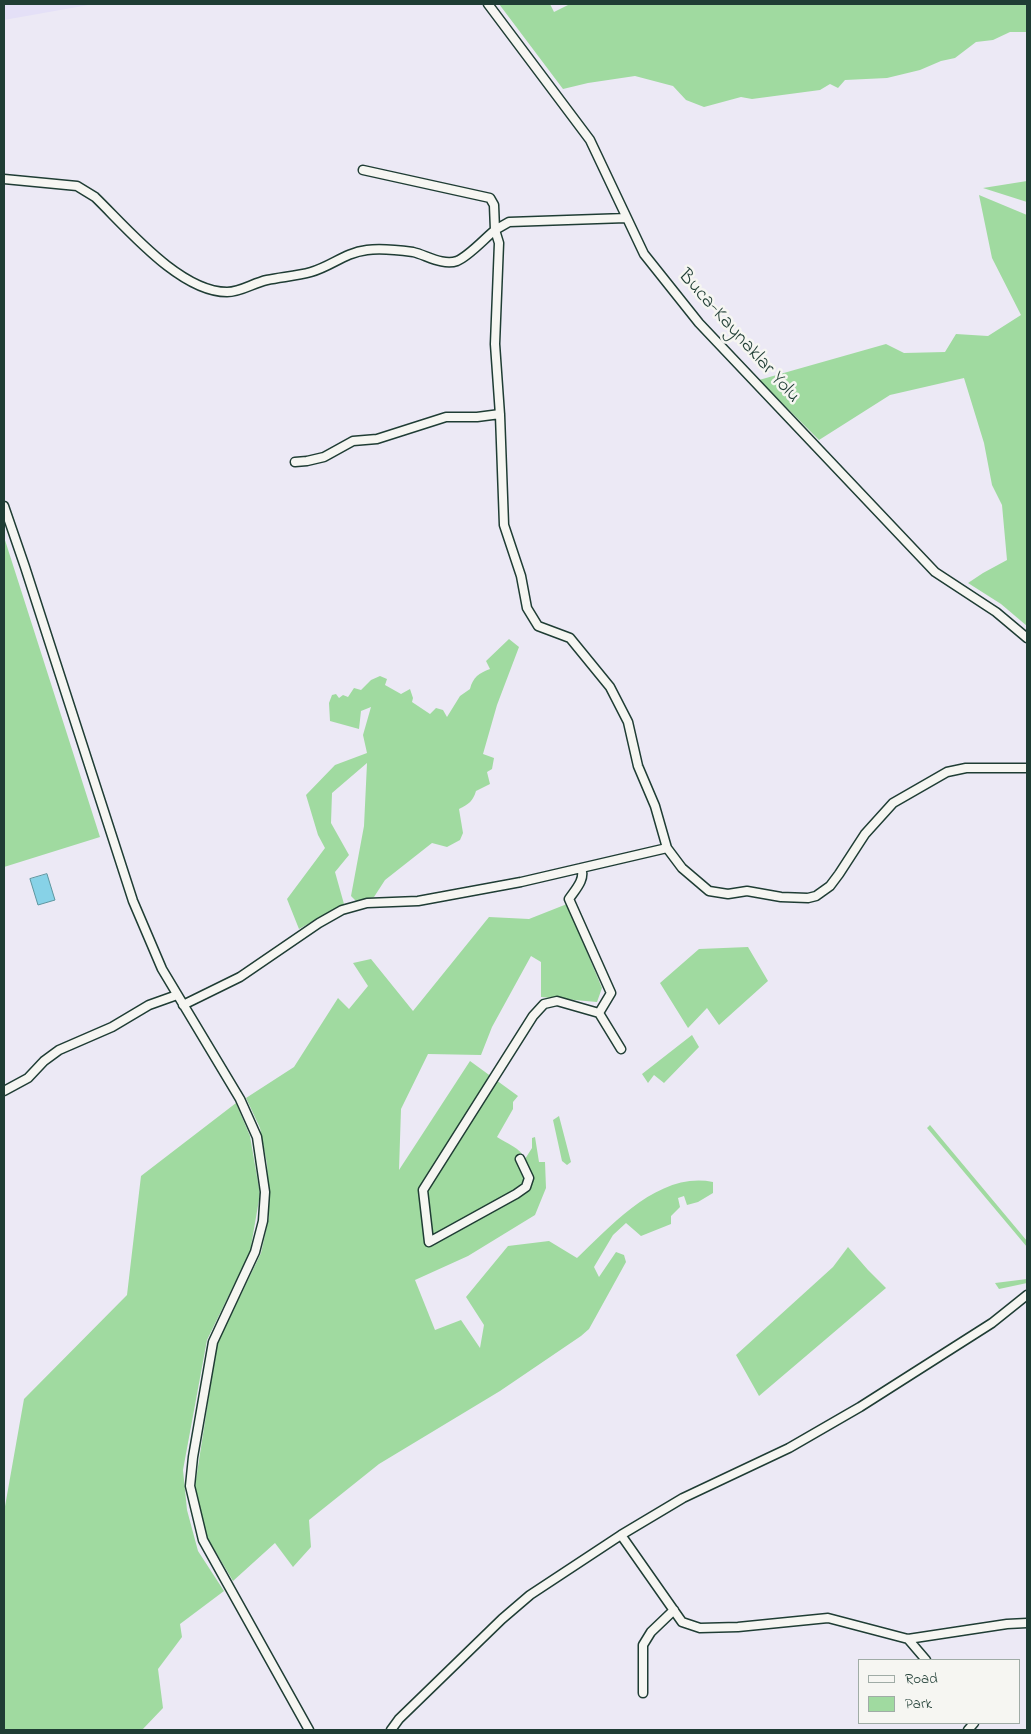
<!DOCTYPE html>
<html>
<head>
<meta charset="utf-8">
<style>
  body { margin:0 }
  #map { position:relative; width:1031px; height:1734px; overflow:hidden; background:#ece9f5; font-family:"Indie Flower",sans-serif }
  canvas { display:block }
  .frame { position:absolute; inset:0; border:5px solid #1f3d34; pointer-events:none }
  .legend { position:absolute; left:858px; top:1659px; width:162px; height:65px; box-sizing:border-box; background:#f6f6f2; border:1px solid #a0aca6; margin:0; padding:6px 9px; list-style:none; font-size:15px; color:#1f3d34 }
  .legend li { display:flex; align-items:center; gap:10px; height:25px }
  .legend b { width:25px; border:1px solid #a0aca6 }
</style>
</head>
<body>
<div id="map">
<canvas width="1031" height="1734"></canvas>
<div class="frame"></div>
<ul class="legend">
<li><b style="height:6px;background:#f6f6f2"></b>Road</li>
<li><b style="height:14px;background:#a0daa0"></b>Park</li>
</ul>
</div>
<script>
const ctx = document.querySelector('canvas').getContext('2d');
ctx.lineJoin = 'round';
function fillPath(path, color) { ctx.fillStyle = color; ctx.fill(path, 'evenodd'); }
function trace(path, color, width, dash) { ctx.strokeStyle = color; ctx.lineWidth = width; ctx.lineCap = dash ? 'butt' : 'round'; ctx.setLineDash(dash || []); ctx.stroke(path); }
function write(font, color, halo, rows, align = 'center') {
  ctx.font = font + ' "Indie Flower",sans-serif'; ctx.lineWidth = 5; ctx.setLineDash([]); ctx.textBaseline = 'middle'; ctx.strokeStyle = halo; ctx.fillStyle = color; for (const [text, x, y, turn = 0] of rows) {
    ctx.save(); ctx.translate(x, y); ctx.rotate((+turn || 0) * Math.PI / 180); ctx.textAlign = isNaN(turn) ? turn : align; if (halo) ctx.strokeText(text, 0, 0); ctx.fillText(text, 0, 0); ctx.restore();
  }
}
fillPath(new Path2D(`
  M4 4H94L4 20Z`), '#e4e0f7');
fillPath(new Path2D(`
  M499 4H550L554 12 570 4H1027V32H1010L993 40 976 42 955 58 941 61 920 70 887 78 845 80 838 88 830 84 820 90 752 99 741 97 704 107 686 100 673 86 635 76 588 83 563 89Z
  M1027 181V202L983 188Z
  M979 195 1027 215V626L1001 604 968 583 983 573 1007 560 1002 505 992 485 984 443 964 378 890 395 819 440 759 380 886 344 904 353 945 352 956 334 988 336 1021 315 992 258Z
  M4 537 100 837 4 867Z
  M509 639 519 647 497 705 483 754 494 758 492 769 487 772 490 784 476 791C473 801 469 804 459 809L463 833 460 840 447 847 432 843 385 880 374 897 356 901 351 896 364 826 367 763 332 793 331 823 349 855 335 872 344 904 299 929 287 899 325 848 318 835 306 795 335 765 367 753 363 735 371 707 361 711 359 729 330 721 329 703 332 695 336 694 339 698 343 695 348 697 354 688 361 690 371 680 380 676 387 679 385 685 401 694 410 689 413 698 412 702 430 714 436 708 443 710 447 717 460 696 470 689C473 677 479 673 490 669L486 661Z
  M567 904 602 988 597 1002 541 997V962L531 956 492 1027 481 1055 428 1054 401 1109 399 1170 470 1061 518 1096 513 1102V1109L497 1137C506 1143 521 1148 525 1159L532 1148V1138L535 1137 539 1162H545L546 1188 535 1215 468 1256 415 1280 435 1330 461 1320 480 1348 484 1325 466 1297 508 1246 549 1241 577 1258C612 1225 659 1171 713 1182V1193L698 1202 687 1205 684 1196 678 1198 680 1207 671 1216V1224L641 1236 626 1223 613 1235 594 1267 599 1277 616 1252 624 1255 626 1262 589 1329 581 1336 500 1391 379 1464 309 1520 311 1547 293 1567 275 1543 233 1581 205 1534 195 1486 217 1344 261 1253 269 1217 267 1164 260 1128 246 1098 294 1067 338 998 349 1009 368 986 353 963 371 959 413 1011 489 917 529 919Z
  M748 947 768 981 719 1025 707 1008 688 1028 660 983 699 949Z
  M692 1035 699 1047 664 1083 654 1075 648 1083 642 1074Z
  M236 1103 250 1136 260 1194 250 1252 207 1340 183 1470 187 1510 198 1551 224 1591 180 1624 182 1637 158 1669 163 1708 142 1730H4V1512L24 1399 127 1295 141 1176Z
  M559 1116 571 1162 567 1165 562 1161 553 1120Z
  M930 1125 1027 1241V1247L927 1128Z
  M848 1247 868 1270 886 1288 759 1396 736 1355 833 1267Z
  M1027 1279V1283L999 1289 995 1283Z`), '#a0daa0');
const water = new Path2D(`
  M47 874 55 900 38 905 30 879Z`);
fillPath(water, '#87d2e7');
trace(water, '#5d969f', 1);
const minor = new Path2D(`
  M488 4 590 140 644 254 699 323 935 572 996 612 1027 638
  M4 179 77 186 95 197C127 228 180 292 227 292 241 292 253 283 267 280 281 277 297 276 311 272 332 266 344 253 367 250 382 248 398 250 413 252 426 255 443 266 457 261 469 256 484 239 495 230L494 205 490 198 363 170
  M626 218 509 222 495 230 499 243 495 344 500 415 504 525 521 576 527 608 538 626 570 638 610 687 628 722 638 766 655 806 667 848 682 868 709 891 728 894 747 891 781 897 808 898 816 896 830 886 839 874 865 834 893 803 947 772 966 768H1027
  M295 462 307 461 324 457 353 441 377 439 446 417H477L500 414
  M4 506 25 567 133 901 162 969 240 1099 257 1137 265 1192 263 1221 255 1252 213 1342 193 1457 190 1486 203 1540 309 1730
  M581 868C586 879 575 890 569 899L611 993 599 1013 621 1049
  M183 1005 240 977 319 923 342 910 367 903 418 901 521 882 667 848
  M4 1091 28 1078 44 1061 59 1050 112 1027 149 1005 177 995
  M520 1159 529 1178 526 1187 516 1194 429 1242 423 1190 533 1016 544 1004 557 1001 599 1013
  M621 1535 682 1622 700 1628 738 1627 828 1618 908 1639 1007 1624 1027 1623
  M908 1639 926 1660
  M643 1693V1645L651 1632 674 1610
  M391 1730 399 1719 502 1619 530 1595 621 1535 683 1498 789 1448 860 1407 992 1323 1027 1295
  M968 1730 974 1723`);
trace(minor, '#1f3d34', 11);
trace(minor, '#f6f6f2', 8);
write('20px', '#1f3d34', '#f6f6f2', [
  ["Buca-Kaynaklar Yolu",738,337,48]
]);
</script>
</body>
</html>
